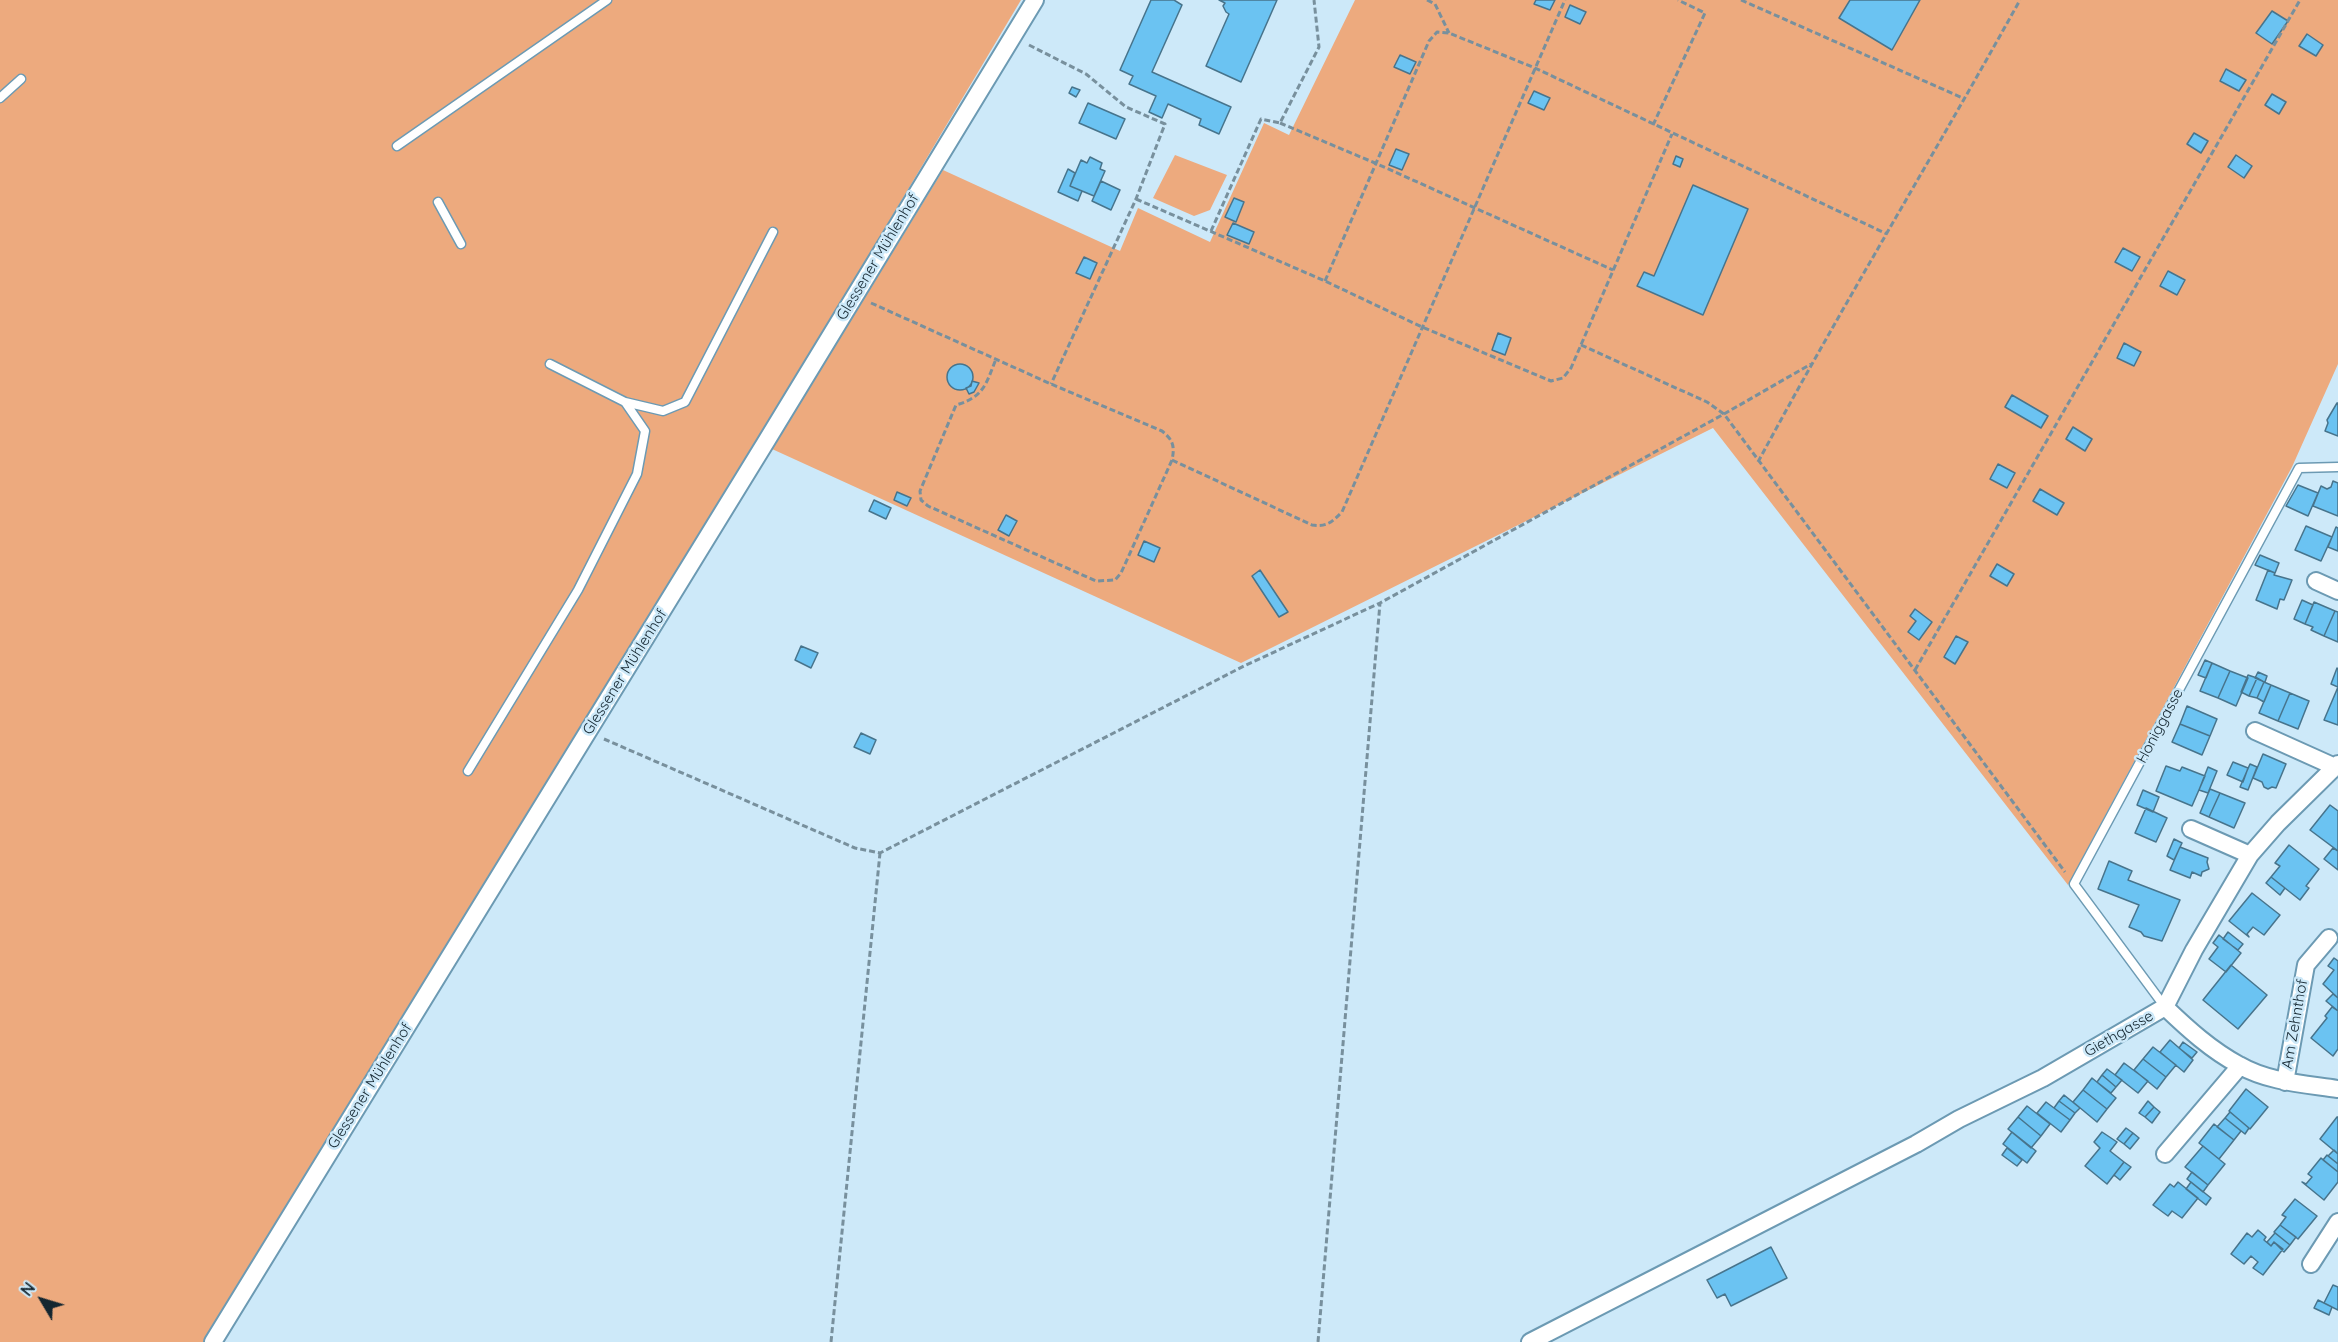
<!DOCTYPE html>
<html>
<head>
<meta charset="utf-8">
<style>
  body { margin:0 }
  #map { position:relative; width:2338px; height:1342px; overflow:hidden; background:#cde9f9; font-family:Quicksand,sans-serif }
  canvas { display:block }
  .north { position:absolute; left:12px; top:1270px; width:60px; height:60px; -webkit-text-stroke:4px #cde9f9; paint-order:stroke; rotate:308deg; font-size:16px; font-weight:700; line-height:24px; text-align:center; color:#142630 }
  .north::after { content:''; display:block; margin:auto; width:21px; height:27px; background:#142630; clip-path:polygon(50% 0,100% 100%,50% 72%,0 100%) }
</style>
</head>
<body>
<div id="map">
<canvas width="2338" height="1342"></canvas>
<div class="north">N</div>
</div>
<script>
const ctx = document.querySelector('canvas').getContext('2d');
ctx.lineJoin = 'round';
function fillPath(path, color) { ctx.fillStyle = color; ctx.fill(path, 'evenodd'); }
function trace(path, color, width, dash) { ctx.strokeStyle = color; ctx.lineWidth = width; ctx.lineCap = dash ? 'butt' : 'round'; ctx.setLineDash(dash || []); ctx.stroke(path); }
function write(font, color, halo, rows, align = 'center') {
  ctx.font = font + ' Quicksand,sans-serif'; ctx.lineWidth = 5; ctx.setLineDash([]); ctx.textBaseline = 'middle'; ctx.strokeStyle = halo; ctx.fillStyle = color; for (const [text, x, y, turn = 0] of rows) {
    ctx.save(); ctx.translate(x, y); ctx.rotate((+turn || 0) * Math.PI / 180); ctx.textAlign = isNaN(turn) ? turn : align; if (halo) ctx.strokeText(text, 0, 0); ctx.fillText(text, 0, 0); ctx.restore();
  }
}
fillPath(new Path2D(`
  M0 0H1021L758 441 207 1342H0Z
  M1355 0H2338V364L2292 467 2068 885 1713 428 1241 663 772 449 943 170 1120 251 1138 208 1210 242 1264 123 1289 135Z
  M1175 155 1227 175 1210 210 1194 216 1153 198Z`), '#edaa7e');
const building = new Path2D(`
  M1151 0H1174L1182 5 1152 72 1231 107 1219 134 1199 125 1201 119 1168 104 1162 118 1149 112 1156 96 1129 84 1133 76 1120 70Z
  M1219 0H1277L1241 82 1206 66 1229 14 1226 12 1223 6 1225 3Z
  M1536 0H1555L1550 10 1534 4Z
  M1850 0H1920L1892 50 1839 18Z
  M1570 5 1586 12 1580 24 1565 17Z
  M2272 11 2288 21 2272 44 2256 33Z
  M2307 34 2323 45 2316 56 2299 46Z
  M1400 55 1416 62 1410 74 1394 67Z
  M2226 69 2246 80 2239 91 2220 81Z
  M1072 87 1080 90 1076 97 1069 93Z
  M1534 91 1550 98 1544 110 1528 103Z
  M2272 94 2286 102 2279 114 2265 105Z
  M1088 103 1125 119 1116 139 1079 123Z
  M2194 133 2208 141 2201 153 2187 144Z
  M1396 149 1409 154 1402 170 1389 165Z
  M2236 155 2252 166 2244 178 2228 167Z
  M1676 156 1683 159 1680 167 1673 164Z
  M1090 157 1102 163 1100 169 1105 171 1094 196 1070 186 1081 160 1087 163Z
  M1068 169 1075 173 1070 186 1082 191 1078 201 1058 192Z
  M1101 181 1120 190 1111 210 1092 201Z
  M1693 185 1748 209 1703 315 1637 286 1644 272 1654 276Z
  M1234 198 1244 202 1236 222 1225 217Z
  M1233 223 1254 232 1249 244 1227 235Z
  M2123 248 2140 257 2132 271 2115 262Z
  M1084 257 1097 263 1090 279 1076 273Z
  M2168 271 2185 280 2177 295 2160 286Z
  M1498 333 1511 338 1505 355 1492 350Z
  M2124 343 2141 352 2134 366 2117 358Z
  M947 377a13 13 0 1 1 26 0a13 13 0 1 1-26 0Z
  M972 381 979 383 974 392 969 394 966 388 971 386Z
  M2012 395 2048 416 2041 428 2005 407Z
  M2337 403H2338V436L2325 431 2328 423 2327 420Z
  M2073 427 2092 439 2085 451 2066 439Z
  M1998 464 2015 473 2007 488 1990 479Z
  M2333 481 2338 483V516L2313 506 2321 486 2327 489 2331 487Z
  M2298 485 2318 493 2308 516 2286 506Z
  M2040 489 2064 503 2057 515 2033 501Z
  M897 492 911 498 907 506 894 500Z
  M874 500 891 508 886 519 869 511Z
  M1006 515 1017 521 1009 536 998 530Z
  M2306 526 2332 537 2321 561 2295 550Z
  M2336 527 2338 528V551L2328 547Z
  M1144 541 1160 548 1154 562 1138 555Z
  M2260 555 2279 563 2275 573 2255 565Z
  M1997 564 2014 574 2007 586 1990 576Z
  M1260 570 1288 612 1279 617 1252 576Z
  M2268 570 2275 573 2274 575 2292 580 2284 600 2280 599 2277 609 2256 600Z
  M2302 600 2313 605 2305 624 2294 619Z
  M2314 602 2335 611 2324 636 2311 630 2313 627 2305 624Z
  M1915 609 1932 622 1919 640 1908 632 1916 621 1910 616Z
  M2335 611 2338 612V642L2324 636Z
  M1956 636 1968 642 1955 664 1944 657Z
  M801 646 818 653 811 668 795 660Z
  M2205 660 2212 663 2206 678 2198 675Z
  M2212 663 2230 671 2218 698 2200 691Z
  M2337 668 2338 669V687L2331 684Z
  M2230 671 2248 678 2236 706 2218 698Z
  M2258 672 2267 676 2265 682 2255 678Z
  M2248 675 2257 678 2249 696 2241 692Z
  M2257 678 2264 682 2257 698 2249 696Z
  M2264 682 2271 685 2264 702 2257 698Z
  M2271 685 2290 693 2278 721 2259 713Z
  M2338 687V725L2324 720Z
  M2290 693 2309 701 2298 729 2278 721Z
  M2187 706 2217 719 2210 736 2180 724Z
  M2180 724 2210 736 2202 755 2172 742Z
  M861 733 876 740 870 754 854 747Z
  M2263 754 2286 764 2276 788 2272 787 2268 789 2264 787 2262 782 2253 778Z
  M2233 762 2248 768 2243 782 2227 775Z
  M2250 764 2257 767 2248 790 2240 787Z
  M2166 766 2180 771 2182 767 2205 776 2192 806 2156 791Z
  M2208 767 2217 771 2208 793 2199 790Z
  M2210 789 2220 793 2209 817 2200 813Z
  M2143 790 2159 797 2153 812 2137 805Z
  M2220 793 2245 803 2234 828 2209 817Z
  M2330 805 2338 811V851L2310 830Z
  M2146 808 2167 818 2156 842 2135 833Z
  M2174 839 2182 843 2174 860 2167 856Z
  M2289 845 2319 869 2306 886 2309 888 2300 900 2271 877 2280 866 2275 863Z
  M2180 847 2208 858 2207 862 2209 869 2202 872 2201 876 2192 872 2190 878 2170 870Z
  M2333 848 2338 851V870L2324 859Z
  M2109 861 2132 871 2128 880 2180 900 2162 941 2144 936 2141 932 2129 927 2139 905 2098 889Z
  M2271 877 2285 888 2280 895 2266 883Z
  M2252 893 2280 915 2264 935 2253 927 2247 934 2249 937 2229 921Z
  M2228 932 2243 944 2238 950 2223 939Z
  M2219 935 2241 953 2226 972 2209 959 2218 947 2213 943Z
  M2334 958 2338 961V998L2323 984 2334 970 2328 966Z
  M2231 965 2267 995 2238 1029 2203 1000Z
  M2333 994 2338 998V1011L2326 1001Z
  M2332 1007 2338 1011V1049L2333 1056 2311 1038 2327 1018 2325 1016Z
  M2170 1040 2193 1060 2184 1072 2160 1052Z
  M2183 1042 2197 1052 2192 1058 2179 1048Z
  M2153 1047 2176 1065 2166 1077 2143 1059Z
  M2143 1059 2166 1077 2157 1089 2134 1070Z
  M2124 1063 2148 1081 2138 1093 2115 1075Z
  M2107 1069 2122 1080 2116 1087 2102 1075Z
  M2102 1075 2116 1087 2111 1093 2097 1082Z
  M2092 1078 2116 1098 2107 1109 2083 1090Z
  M2246 1089 2268 1107 2250 1129 2229 1111Z
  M2083 1090 2107 1109 2097 1122 2073 1102Z
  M2064 1095 2080 1108 2075 1113 2059 1101Z
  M2059 1101 2075 1113 2070 1120 2054 1108Z
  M2148 1101 2154 1107 2145 1117 2139 1113Z
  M2046 1102 2070 1120 2061 1132 2037 1113Z
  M2027 1106 2050 1124 2041 1136 2018 1117Z
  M2154 1107 2160 1112 2152 1123 2145 1117Z
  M2230 1112 2249 1128 2245 1134 2225 1118Z
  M2018 1117 2041 1136 2031 1148 2008 1129Z
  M2337 1117H2338V1154L2320 1139Z
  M2225 1118 2241 1131 2234 1140 2217 1127Z
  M2214 1124 2234 1140 2219 1159 2199 1143Z
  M2126 1128 2133 1133 2124 1144 2117 1139Z
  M2012 1132 2036 1151 2027 1163 2003 1144Z
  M2102 1132 2117 1142 2110 1151 2124 1162 2107 1184 2085 1166 2100 1148 2094 1142Z
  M2133 1133 2139 1138 2130 1149 2124 1144Z
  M2203 1146 2225 1164 2208 1185 2185 1167Z
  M2007 1148 2022 1160 2017 1166 2002 1155Z
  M2334 1150 2338 1154V1164L2328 1156Z
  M2327 1155 2338 1164V1172L2323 1160Z
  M2321 1158 2338 1172V1182L2324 1200 2302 1182 2306 1184 2312 1177 2308 1174Z
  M2124 1162 2131 1167 2120 1180 2114 1175Z
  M2192 1172 2208 1185 2203 1192 2187 1179Z
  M2178 1182 2198 1198 2182 1218 2172 1211 2168 1216 2153 1205 2170 1184 2174 1187Z
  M2191 1182 2211 1198 2206 1205 2186 1189Z
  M2295 1199 2317 1216 2298 1239 2280 1225 2286 1217 2282 1215Z
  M2280 1225 2296 1237 2290 1245 2274 1232Z
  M2258 1230 2266 1237 2264 1240 2271 1246 2274 1242 2283 1249 2263 1275 2253 1268 2258 1262 2251 1256 2244 1264 2231 1254 2247 1233 2252 1237Z
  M2275 1233 2290 1245 2284 1252 2274 1242 2271 1246 2267 1242Z
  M1771 1247 1787 1278 1731 1306 1725 1294 1717 1298 1707 1280Z
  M2333 1285 2338 1287V1310L2324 1303Z
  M2318 1300 2332 1307 2329 1315 2314 1308Z`);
fillPath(building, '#6bc3f2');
trace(building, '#47748c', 1.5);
const lane = new Path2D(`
  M0 98 21 79
  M397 146 607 0
  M438 202 461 244
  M625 402 663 411 685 402 773 232
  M468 771 578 590 637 474 645 431 625 402 550 364
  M2165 1007 2074 884 2299 468 2338 467`);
const street = new Path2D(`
  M2316 581 2338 591
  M2255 731 2335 767
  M2191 829 2250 855
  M2165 1007C2188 1029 2211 1050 2239 1065 2268 1082 2305 1084 2338 1089
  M2285 1082 2306 965 2329 938
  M2165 1154 2240 1066
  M2311 1264 2338 1222
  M213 1342 764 445 1035 0
  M1530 1342 1916 1144 1959 1119 2043 1078 2165 1007 2194 950 2250 855 2278 823 2338 764`);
trace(lane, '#6c9ab3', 11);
trace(street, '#6c9ab3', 20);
trace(new Path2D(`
  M1427 0 1435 4 1449 33
  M1741 0 1965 99
  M1029 45 1086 74 1126 107 1165 124 1136 199 1051 384
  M1280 123 1375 163 1613 270
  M1653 125 1705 13 1678 0
  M1136 199 1325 281 1422 327 1551 381 1563 378 1571 368 1672 134
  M1211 231 1261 119 1280 123 1319 47 1314 0
  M1325 281 1429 41 1437 32 1449 33 1535 68 1887 234
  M871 303 1051 384 1162 431C1173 440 1175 446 1172 460L1121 573 1115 580 1096 581 928 506 921 500 920 491 956 405C984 397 986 384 996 359
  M1581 345 1707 402 1724 414 2065 872
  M1172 460 1312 525C1327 527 1332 522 1342 512L1565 0
  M1758 462C1842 306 1934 155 2020 0
  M1915 670 2300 0
  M604 739 855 848 880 853 1244 666 1380 603
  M831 1342 880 853
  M1318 1342 1380 603 1724 414 1811 364`), '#78909d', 3, [6, 3]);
trace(lane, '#fff', 8);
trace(street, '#fff', 16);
write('15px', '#142630', '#cde9f9', [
  ["Glessener Mühlenhof",878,257,-59],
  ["Glessener Mühlenhof",625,672,-58],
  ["Honiggasse",2160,726,-62],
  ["Am Zehnthof",2295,1024,-80],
  ["Giethgasse",2119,1034,-30],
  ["Glessener Mühlenhof",370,1086,-58]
]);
</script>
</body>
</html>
